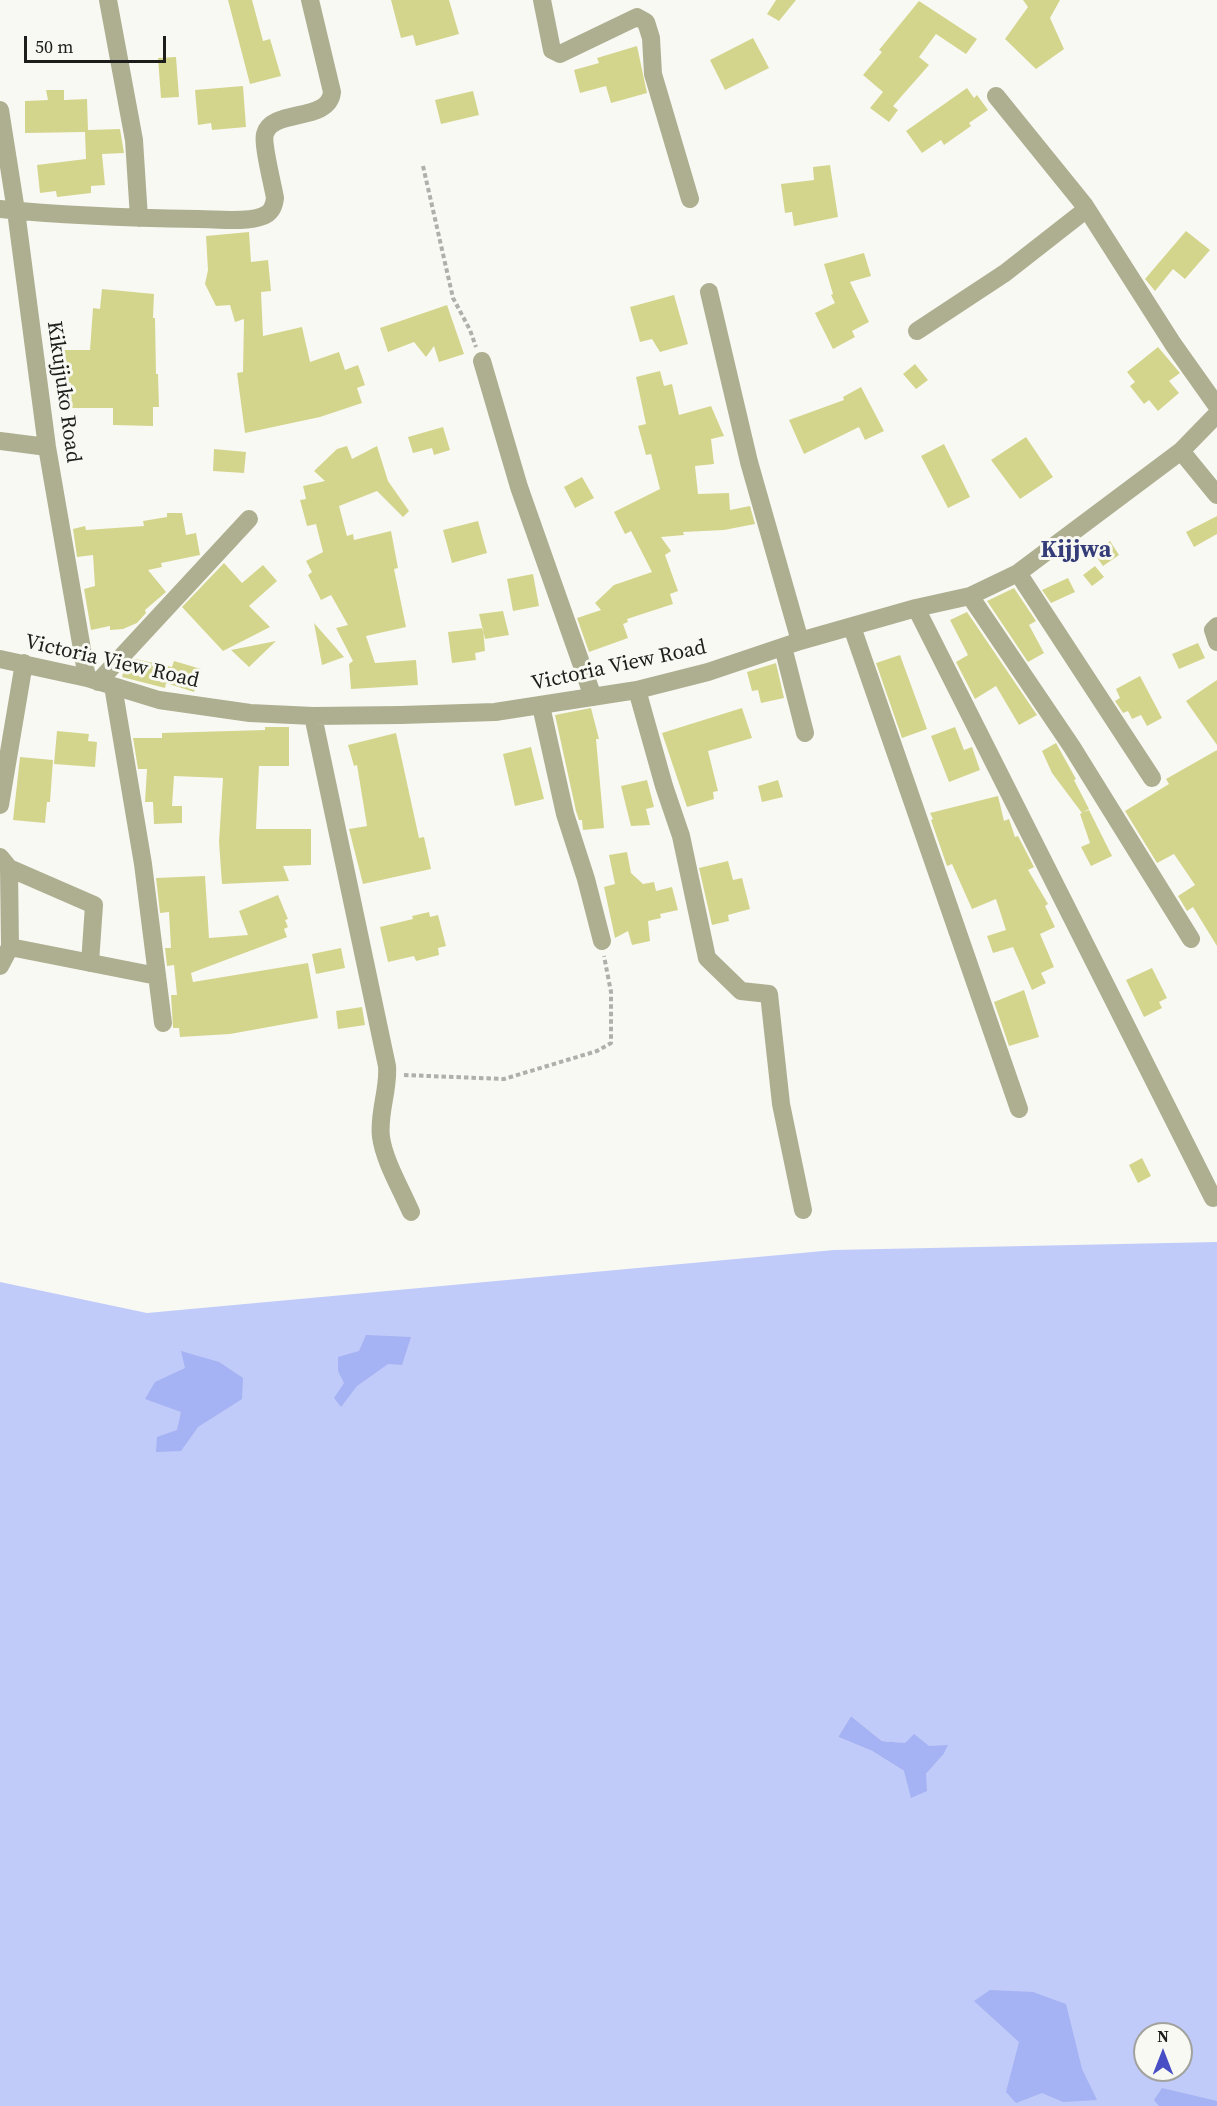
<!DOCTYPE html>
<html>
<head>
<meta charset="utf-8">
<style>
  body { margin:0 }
  #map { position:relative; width:1217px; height:2106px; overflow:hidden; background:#f9f9f3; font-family:"Source Serif 4",serif }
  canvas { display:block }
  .north { position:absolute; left:1133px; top:2022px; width:60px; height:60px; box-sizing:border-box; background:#f9f9f3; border:2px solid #a1a19d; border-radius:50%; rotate:0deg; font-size:16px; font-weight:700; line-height:24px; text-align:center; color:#1d1d1b }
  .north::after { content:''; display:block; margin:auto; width:21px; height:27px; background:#484fc4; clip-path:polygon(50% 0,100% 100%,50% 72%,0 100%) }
  .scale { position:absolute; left:24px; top:36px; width:142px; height:27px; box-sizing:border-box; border:3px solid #1d1d1b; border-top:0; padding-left:8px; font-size:18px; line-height:21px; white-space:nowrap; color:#1d1d1b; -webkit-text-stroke:4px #f9f9f3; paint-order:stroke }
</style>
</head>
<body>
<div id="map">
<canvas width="1217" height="2106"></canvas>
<div class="north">N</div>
<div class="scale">50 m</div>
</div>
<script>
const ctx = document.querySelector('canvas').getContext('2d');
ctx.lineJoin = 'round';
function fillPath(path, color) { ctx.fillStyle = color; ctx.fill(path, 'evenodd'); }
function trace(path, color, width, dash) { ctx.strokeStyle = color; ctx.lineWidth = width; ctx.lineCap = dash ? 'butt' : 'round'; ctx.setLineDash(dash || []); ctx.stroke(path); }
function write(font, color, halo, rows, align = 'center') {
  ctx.font = font + ' "Source Serif 4",serif'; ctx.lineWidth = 6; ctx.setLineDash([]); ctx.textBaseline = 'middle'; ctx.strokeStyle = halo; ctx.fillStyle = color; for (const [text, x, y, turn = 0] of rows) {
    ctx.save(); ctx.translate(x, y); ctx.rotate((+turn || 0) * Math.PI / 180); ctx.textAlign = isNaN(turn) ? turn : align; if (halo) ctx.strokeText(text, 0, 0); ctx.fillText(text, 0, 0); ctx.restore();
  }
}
fillPath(new Path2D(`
  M1217 1242V2106H0V1282L147 1313 834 1250ZM851 1716 882 1741 929 1746 943 1755 926 1774 904 1771 872 1751 838 1737ZM1145 2034H1181V2070H1145Z`), '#c0cbf9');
fillPath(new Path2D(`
  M366 1335 411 1337 402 1365 388 1364 357 1386 341 1407 334 1398 344 1383 338 1371V1357L359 1351Z
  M181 1351 219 1362 243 1378 242 1399 198 1427 181 1451 156 1452 157 1437 177 1430 181 1412 145 1399 155 1382 185 1368Z
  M851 1716 882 1741 905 1743 914 1734 929 1746 948 1745 943 1755 926 1774 927 1791 911 1798 904 1771 872 1751 838 1737Z
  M990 1990 1033 1992 1066 2004 1082 2069 1097 2100 1063 2102 1042 2093 1016 2103 1006 2092 1019 2042 974 2001Z
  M1162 2088 1217 2101V2106H1159L1154 2100Z`), '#a5b2f3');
fillPath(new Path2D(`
  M228 0H252L263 41 270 39 281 76 250 84Z
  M391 0H449L459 34 416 46 413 35 401 38Z
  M776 0H796L779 21 767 14Z
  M1023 0H1060L1050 18 1064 49 1036 69 1005 39 1028 7Z
  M919 1 977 39 966 54 936 34 919 57 929 65 893 106 898 110 889 122 870 108 883 92 863 75 882 52 879 50Z
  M753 38 769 68 725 90 710 60Z
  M637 46 647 93 611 103 606 86 580 93 574 70 599 63 597 58Z
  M176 57 179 97 161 98 158 58Z
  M243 86 246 127 212 130 211 123 198 125 195 90Z
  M967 88 974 98 977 95 988 110 969 123 971 126 944 145 941 140 922 153 906 131Z
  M46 90H64V100L87 99 88 130 120 129 124 153 102 154 105 185 91 186V193L57 197 56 191 40 193 37 165 86 159 85 132 25 133V101L48 100Z
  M473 91 479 115 441 124 435 100Z
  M830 165 838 217 794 226 792 212 785 213 781 184 814 180 813 167Z
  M1186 231 1210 250 1185 279 1173 269 1155 291 1145 279Z
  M249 232 251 262 268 260 271 291 261 292 263 336 302 327 310 362 339 352 345 370 358 365 365 385 357 388 362 403 320 417 245 433 237 373 243 372 244 319 235 322 230 305 216 306 205 284 208 270 206 236Z
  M864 253 871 276 850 282 869 322 852 331 855 337 833 349 815 313 835 303 831 295 833 294 824 264Z
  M102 289 154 294 153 318H155L156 374H158L159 407H153V426L113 425V408H71V383H65V378H56V370H52V350H90L93 308 100 309Z
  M674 295 688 344 660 352 652 339 640 342 630 307Z
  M447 305 464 354 439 362 434 346 426 357 414 342 388 352 380 328Z
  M1158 347 1180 373 1169 381 1179 393 1158 411 1149 400 1144 404 1130 386 1135 382 1127 372Z
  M915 364 928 380 916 389 903 374Z
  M660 371 664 386 672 384 679 415 711 406 724 436 711 439 714 464 695 466 698 494 729 493 730 510 750 506 755 524 724 530 683 532 684 535 661 537 671 551 665 555 678 591 670 594 673 604 627 619 628 622 623 624 628 638 589 652 577 618 601 610 595 603 614 585 652 572 631 531 625 534 614 512 660 489 651 454 646 455 638 426 646 424 636 377Z
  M861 387 884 431 865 440 859 427 804 454 789 420 844 400 843 397Z
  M443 427 450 450 434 455 432 448 413 453 408 437Z
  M1026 437 1053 477 1020 499 991 460Z
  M944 444 970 497 948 508 921 456Z
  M347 446 352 459 377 446 388 481 409 511 403 517 377 491 339 506 347 536 353 534 354 540 391 531 398 568 394 569 406 627 366 636 375 663 416 660 418 685 351 689 349 664 353 661 336 628 348 625 331 595 321 600 308 575 312 572 306 561 323 552 316 524 307 526 300 500 306 499 303 486 325 481 314 471 337 449Z
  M214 449 246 452 244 473 213 471Z
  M582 477 594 498 575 508 564 487Z
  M167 513H182L186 535 196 533 200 555 161 563 162 567 148 570 166 592 145 610 146 613 137 623 123 629 110 630V626L91 630 84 589 95 586 93 555 77 557 73 529 85 526 86 530 144 526 143 521 167 517Z
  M1217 516V534L1194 547 1186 532Z
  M478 521 487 553 452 563 443 530Z
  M1110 541 1119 555 1103 566 1093 552Z
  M224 563 242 583 263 565 277 581 249 606 270 627 223 651 182 607Z
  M1095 566 1104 577 1092 586 1083 575Z
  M533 574 539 606 513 611 507 579Z
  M1068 578 1075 592 1051 603 1042 590Z
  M1014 588 1036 621 1029 625 1044 653 1028 662 987 601Z
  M503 611 509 635 485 639 479 614Z
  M967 612 1037 715 1019 725 996 686 975 699 956 662 968 655 950 620Z
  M314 623 344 657 322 665Z
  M483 628 485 651 475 653 476 660 452 663 448 632Z
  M276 641 249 667 231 650Z
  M1198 643 1205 658 1179 669 1172 654Z
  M900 655 927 729 902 738 876 663Z
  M135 659 172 667 174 661 201 669 194 692 166 683 165 688 122 677 124 670Z
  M776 663 784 698 761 703 758 690 752 691 747 672Z
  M1140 676 1162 718 1147 726 1141 715 1132 719 1128 711 1123 713 1115 701 1120 698 1116 689Z
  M1217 680V745L1186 701Z
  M591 708 599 739H596L604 828 583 830 582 820H579L576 811 555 715Z
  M742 708 752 738 708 751 718 791 713 792 714 799 687 807 662 733Z
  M265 727H289V766H259L256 829H311V865L283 866 289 881 222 884 219 842 223 778 174 776 172 806H182V823L154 824 153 802H145L147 769H138L133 738H162V733L265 730Z
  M955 727 964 750 972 747 980 770 949 782 931 736Z
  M57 731 89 734 88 741 97 742 95 767 54 764Z
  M396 733 419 838 424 837 431 869 363 884 349 829 367 826 357 765 354 766 348 745Z
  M1056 743 1076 779 1074 780 1089 809 1083 812 1089 810 1112 856 1091 866 1081 847 1090 843 1080 814 1082 813 1052 773 1042 751Z
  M531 747 544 799 515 806 503 754Z
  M1217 750V946L1193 907 1187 911 1178 896 1195 885 1174 854 1157 863 1125 811 1169 784 1166 779Z
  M20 757 53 760 50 802H47L45 823 13 820Z
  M647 780 654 807 646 809 650 825 631 826 621 786Z
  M778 780 783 797 762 802 758 786Z
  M998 796 1004 821 1009 819 1015 837 1018 836 1034 867 1028 870 1048 904 1045 906 1055 927 1040 934 1054 967 1041 973 1046 983 1032 990 1013 947 993 953 987 936 1006 930 996 899 972 909 952 864 947 866 931 820 933 819 930 813Z
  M627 852 631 873 643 884 654 882 656 891 672 887 678 910 660 914 661 918 648 921 650 941 632 945 628 931 615 938 604 887 615 884 609 855Z
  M728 861 733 880 742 878 750 909 728 915 729 921 712 925 699 868Z
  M205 876 209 938 248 935 239 911 278 895 288 919 285 920 288 927 284 929 287 937 191 973 193 982 308 963 318 1018 230 1034 180 1037 179 1028H173L171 995H177L174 965 167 966 165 948H171L169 912 160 913 156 878Z
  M429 912 430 917 438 915 446 946 438 948 439 955 416 961 414 956 388 962 380 927 413 919 412 916Z
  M341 948 345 968 316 974 312 954Z
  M1152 968 1167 998 1159 1002 1162 1008 1144 1017 1126 980Z
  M1024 990 1039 1037 1009 1046 994 1002Z
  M362 1007 365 1025 338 1029 336 1011Z
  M1142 1158 1151 1176 1138 1183 1129 1165Z`), '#d4d58d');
trace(new Path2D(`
  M423 166 453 298 470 330 476 347
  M404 1075 504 1079 597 1051 611 1043V992L604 956`), '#afafab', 4, [4.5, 3]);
trace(new Path2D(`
  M108 0 134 140 139 218
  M542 0 552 50 560 54 637 17 646 22 651 38 653 74 690 199
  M996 96 1085 206 1173 344 1217 406
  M0 110 16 211 47 447 87 678
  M0 209C66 216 132 218 199 219 216 219 247 223 263 216 271 213 274 207 275 198 273 186 262 143 265 134 272 108 329 123 332 92L310 0
  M709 292 749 462 800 641
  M917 331 1005 273 1083 212 1085 206
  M482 361 519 487 593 697
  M0 441 47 447
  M1181 451 1217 495
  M1018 573 1152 778
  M970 596 1072 747 1191 939
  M916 608 1213 1198
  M1217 626 1213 630 1217 642
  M852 627 1019 1109
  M783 647 805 733
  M0 659 87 678 159 700 250 713 313 716 401 715 495 712 637 690 708 672 800 641 916 608 970 596 1018 573 1181 451 1217 414
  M98 682 249 519
  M113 686 143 864 163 1023
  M637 690 664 786 681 836 707 958 741 991 769 994 781 1104 803 1210
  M541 706 565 814 586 879 602 941
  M313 716 387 1066C389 1090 378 1113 381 1137 384 1160 401 1189 411 1212
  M0 805 24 663
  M0 857 9 868 10 947 157 976
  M9 868 94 905 90 963
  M0 966 10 947`), '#aeaf91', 18);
write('21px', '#1d1d1b', '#f9f9f3', [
  ["Kikujjuko Road",63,392,82],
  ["Victoria View Road",112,662,13],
  ["Victoria View Road",619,666,-12]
]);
write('bold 24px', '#353d78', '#f9f9f3', [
  ["Kijjwa",1076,551]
]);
</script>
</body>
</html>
